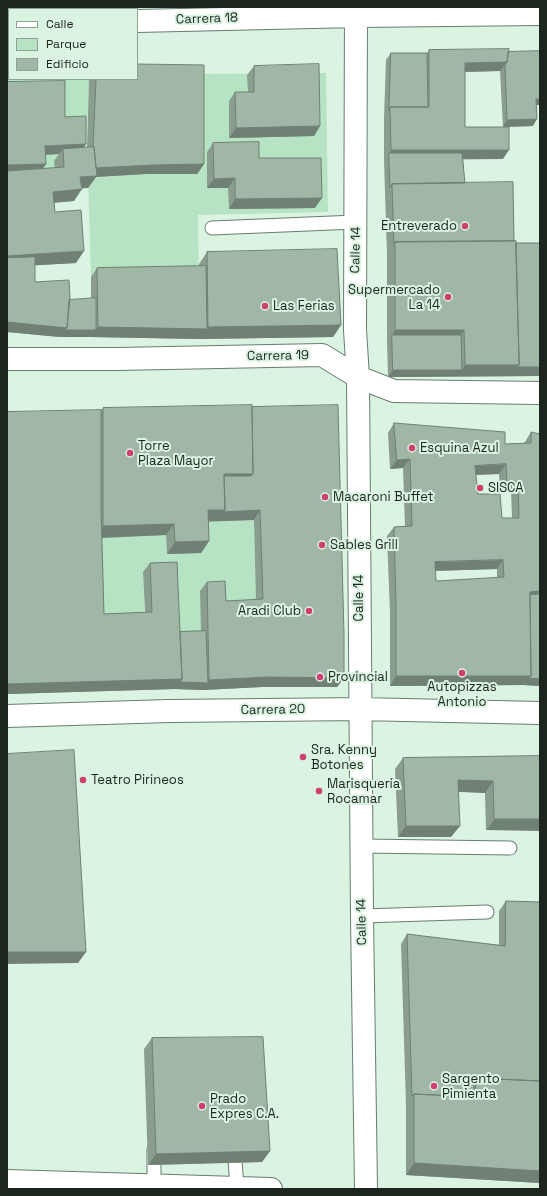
<!DOCTYPE html>
<html>
<head>
<meta charset="utf-8">
<style>
  body { margin:0 }
  #map { position:relative; width:547px; height:1196px; overflow:hidden; background:#dbf3e1; font-family:"Space Grotesk",sans-serif }
  canvas { display:block }
  .frame { position:absolute; inset:0; border:8px solid #1d251f; pointer-events:none }
  .legend { position:absolute; left:8px; top:8px; width:130px; height:72px; box-sizing:border-box; background:#dbf3e1; border:1px solid #8fa193; margin:0; padding:5px 7px; list-style:none; font-size:12px; color:#1d251f }
  .legend li { display:flex; align-items:center; gap:8px; height:20px }
  .legend b { width:20px; border:1px solid #8fa193 }
</style>
</head>
<body>
<div id="map">
<canvas width="547" height="1196"></canvas>
<div class="frame"></div>
<ul class="legend">
<li><b style="height:5px;background:#fff"></b>Calle</li>
<li><b style="height:11px;background:#b6e3c3"></b>Parque</li>
<li><b style="height:11px;background:#a0b7a6"></b>Edificio</li>
</ul>
</div>
<script>
const ctx = document.querySelector('canvas').getContext('2d');
ctx.lineJoin = 'round';
function fillPath(path, color) { ctx.fillStyle = color; ctx.fill(path, 'evenodd'); }
function trace(path, color, width, dash) { ctx.strokeStyle = color; ctx.lineWidth = width; ctx.lineCap = dash ? 'butt' : 'round'; ctx.setLineDash(dash || []); ctx.stroke(path); }
function write(font, color, halo, rows, align = 'center') {
  ctx.font = font + ' "Space Grotesk",sans-serif'; ctx.lineWidth = 4; ctx.setLineDash([]); ctx.textBaseline = 'middle'; ctx.strokeStyle = halo; ctx.fillStyle = color; for (const [text, x, y, turn = 0] of rows) {
    ctx.save(); ctx.translate(x, y); ctx.rotate((+turn || 0) * Math.PI / 180); ctx.textAlign = isNaN(turn) ? turn : align; if (halo) ctx.strokeText(text, 0, 0); ctx.fillText(text, 0, 0); ctx.restore();
  }
}
fillPath(new Path2D(`
  M7 71 9 72V79H89L86 159 56 178 7 182Z
  M326 73 328 212 198 215 199 276 91 277 88 178 146 174 197 74Z
  M254 520 257 609 219 610 201 591 202 638 173 639 143 573 145 622 98 623 94 538 166 535 167 554 201 552 200 522Z`), '#b6e3c3');
const lane = new Path2D(`
  M212 228 356 222
  M362 846 510 848
  M362 916 487 912
  M234 1146 237 1188
  M154 1149V1185`);
const street = new Path2D(`
  M356 7 355 330 358 377 362 916 366 1189
  M137 21 357 16 540 14
  M7 25H9
  M7 359H117L322 355 358 377 394 391 540 393
  M7 716 169 711 360 709 540 713
  M7 1181 271 1189`);
trace(lane, '#687d6e', 15);
trace(street, '#687d6e', 24);
trace(lane, '#fff', 13);
trace(street, '#fff', 22);
fillPath(new Path2D(`
  M429 50 508 52 540 51V105H537L533 126 503 127 500 71 465 72V127L503 159H463L465 183 516 243H540V376L388 377 387 341V254L384 160V117L386 60 391 53H427Z
  M254 66 320 126 314 136 229 138V101L235 92H248L247 75Z
  M89 79H137L204 164 197 174H146L96 177 88 188H81L74 201 54 203 55 212 76 263 35 265V282L69 300 91 299V277L97 268 199 266V264L207 252 341 325 333 337 200 339 91 337H60L7 332V82L65 117 84 148H87ZM59 154 54 161 55 168H43L46 164 45 155Z
  M213 143 259 158 315 208 229 209 228 188H207V152Z
  M252 407 344 678 337 687H262L203 690 175 689 7 694 101 410 103 408ZM254 520 256 600 226 601 207 582 200 591 201 631 180 632 150 563 143 572 145 612 104 614 102 538 166 535 167 554 201 553 209 541 208 521Z
  M394 423 505 444 524 443 525 442 531 432 540 434V686L524 685 390 686V613L387 536 394 527 405 526 403 468 390 469 388 433ZM499 474 500 492 511 490 512 518H502L478 494 476 475ZM497 569V578L436 581 435 571Z
  M540 756 486 830 485 793 459 792 451 837H398L395 769 403 758Z
  M506 901 540 902V1183L406 1175V1105L401 944 407 934 499 945V911Z
  M152 1038 270 1151 262 1162 148 1165 144 1049Z`), '#8a9d8f');
fillPath(new Path2D(`
  M507 62 500 71 458 72 465 63Z
  M536 99H540V105H532Z
  M537 119 533 126 503 127 507 120Z
  M320 126 314 136 229 138 236 128Z
  M86 144 80 154 63 149 59 154 39 155 45 146Z
  M391 150H509L503 159 389 160V153Z
  M46 164 39 174H7V165Z
  M204 164 197 174H146L96 177 88 188 72 189 80 177 94 168 153 165Z
  M235 178 228 188H207L214 179Z
  M82 189 74 201 45 203 53 192Z
  M322 198 315 208 229 209 235 199Z
  M84 251 76 263 7 267V256Z
  M7 322 96 330 98 327 207 329 208 327 341 325 333 337 200 339 91 337H60L7 332Z
  M395 330H464L456 341 392 335Z
  M465 365H519L540 367V376L388 377 393 370H462Z
  M410 459 403 468 390 469 397 460Z
  M506 464 499 474 469 475 475 466Z
  M224 474H253L244 485 223 486Z
  M518 481 511 490 500 492 507 482Z
  M208 510H260L254 520 200 522Z
  M174 524 166 535 94 538 103 526Z
  M209 541 201 553 167 554 175 542Z
  M503 560 497 569 428 571 435 562Z
  M540 591V600L528 601 530 592Z
  M396 676H531L540 679V686L524 685 390 686Z
  M268 677 344 678 337 687H262L203 690 175 689 7 694V684L182 679 208 683 209 680Z
  M458 780 493 781 485 793 450 791Z
  M494 819H540V831L486 830Z
  M406 826H460L451 837H398Z
  M7 952H86L78 963 7 964Z
  M270 1151 262 1162 148 1165 156 1154Z
  M414 1163 540 1171V1183L406 1175Z`), '#708074');
const building = new Path2D(`
  M509 49 507 62 465 63V127H509V150H391L390 107H429V50Z
  M540 51V99H536L537 119 507 120 505 65 507 62 508 52Z
  M391 53H427L428 107H390L389 110Z
  M137 64 204 65V164L153 165 96 168 94 147H93L96 79H137Z
  M319 64 320 126 236 128 235 92H254V66Z
  M65 81V117L86 116V144L45 146 46 164 7 165V82Z
  M259 142V158H321L322 198 235 199V178L214 179 213 143Z
  M94 147 97 176 80 177 82 189 53 192 55 212 81 210 84 251 7 256V171L64 167 63 149Z
  M389 153H462L465 183 392 184 390 187Z
  M513 182 514 241 395 242 394 244 392 184Z
  M516 241 519 365H465L464 330H395V242Z
  M516 243H540V367H517L519 365Z
  M337 249 341 325 208 327 207 252Z
  M35 257V282L69 280 70 297 67 328 7 322V258Z
  M206 266 207 329 98 327 97 268Z
  M96 298V330H65L67 328 69 300Z
  M392 335H461L462 370H393Z
  M252 405 253 474H224L225 510H208L209 541 175 542 174 524 103 526V408Z
  M338 405 344 635V678L268 677 209 680 207 582 225 581 226 601 263 599 260 510 224 512 225 510 224 476H251L253 474 252 407Z
  M101 410V510L104 614 152 612 150 563 177 562 182 679 7 684V412Z
  M394 423 505 432V444L531 443V432L540 434V591L530 592 531 676H396V603L394 527 412 526 410 459 397 460ZM506 464 507 482 518 481 519 518H502L500 494H478L475 466ZM503 560 504 577 436 581 435 562Z
  M540 594V679L529 678 531 676 530 595Z
  M206 631 208 683 180 682 182 679 180 632Z
  M74 750 86 952H7V754Z
  M540 756V819H494L493 781 458 780 460 826H406L403 758Z
  M506 901 540 902V1081L475 1078 474 1080V1097L414 1094 412 1096 407 934 505 946Z
  M263 1037 270 1151 156 1154 152 1038Z
  M475 1078 540 1081V1171L414 1163V1094L476 1097Z`);
fillPath(building, '#a0b7a6');
trace(building, '#708074', 1);
for (const [x, y, r, color] of [
  [465,226,4,"#cd4070"],
  [448,297,4,"#cd4070"],
  [265,306,4,"#cd4070"],
  [412,448,4,"#cd4070"],
  [130,453,4,"#cd4070"],
  [480,488,4,"#cd4070"],
  [325,497,4,"#cd4070"],
  [322,545,4,"#cd4070"],
  [309,611,4,"#cd4070"],
  [462,673,4,"#cd4070"],
  [320,677,4,"#cd4070"],
  [303,757,4,"#cd4070"],
  [83,780,4,"#cd4070"],
  [319,791,4,"#cd4070"],
  [434,1086,4,"#cd4070"],
  [202,1106,4,"#cd4070"]
]) { const dot = new Path2D(); dot.arc(x, y, r, 0, 2 * Math.PI); ctx.fillStyle = color; ctx.fill(dot); trace(dot, '#dbf3e1', 1.5); }
write('13px', '#1d251f', '#dbf3e1', [
  ["Carrera 18",207,19,-2],
  ["Calle 14",356,250,-89],
  ["Carrera 19",278,356,-1],
  ["Calle 14",359,598,-90],
  ["Carrera 20",273,710,-1],
  ["Calle 14",362,922,-91]
]);
write('13px', '#1d251f', '#dbf3e1', [
  ["Entreverado",457,226,"right"],
  ["Supermercado",440,290,"right"],
  ["La 14",440,305,"right"],
  ["Las Ferias",273,306],
  ["Torre",138,446],
  ["Plaza Mayor",138,461],
  ["Esquina Azul",420,448],
  ["SISCA",488,488],
  ["Macaroni Buffet",333,497],
  ["Sables Grill",330,545],
  ["Aradi Club",301,611,"right"],
  ["Provincial",328,677],
  ["Autopizzas",462,687,"center"],
  ["Antonio",462,702,"center"],
  ["Sra. Kenny",311,750],
  ["Botones",311,765],
  ["Teatro Pirineos",91,780],
  ["Marisquería",327,784],
  ["Rocamar",327,799],
  ["Sargento",442,1079],
  ["Pimienta",442,1094],
  ["Prado",210,1099],
  ["Expres C.A.",210,1114]
], 'left');
</script>
</body>
</html>
